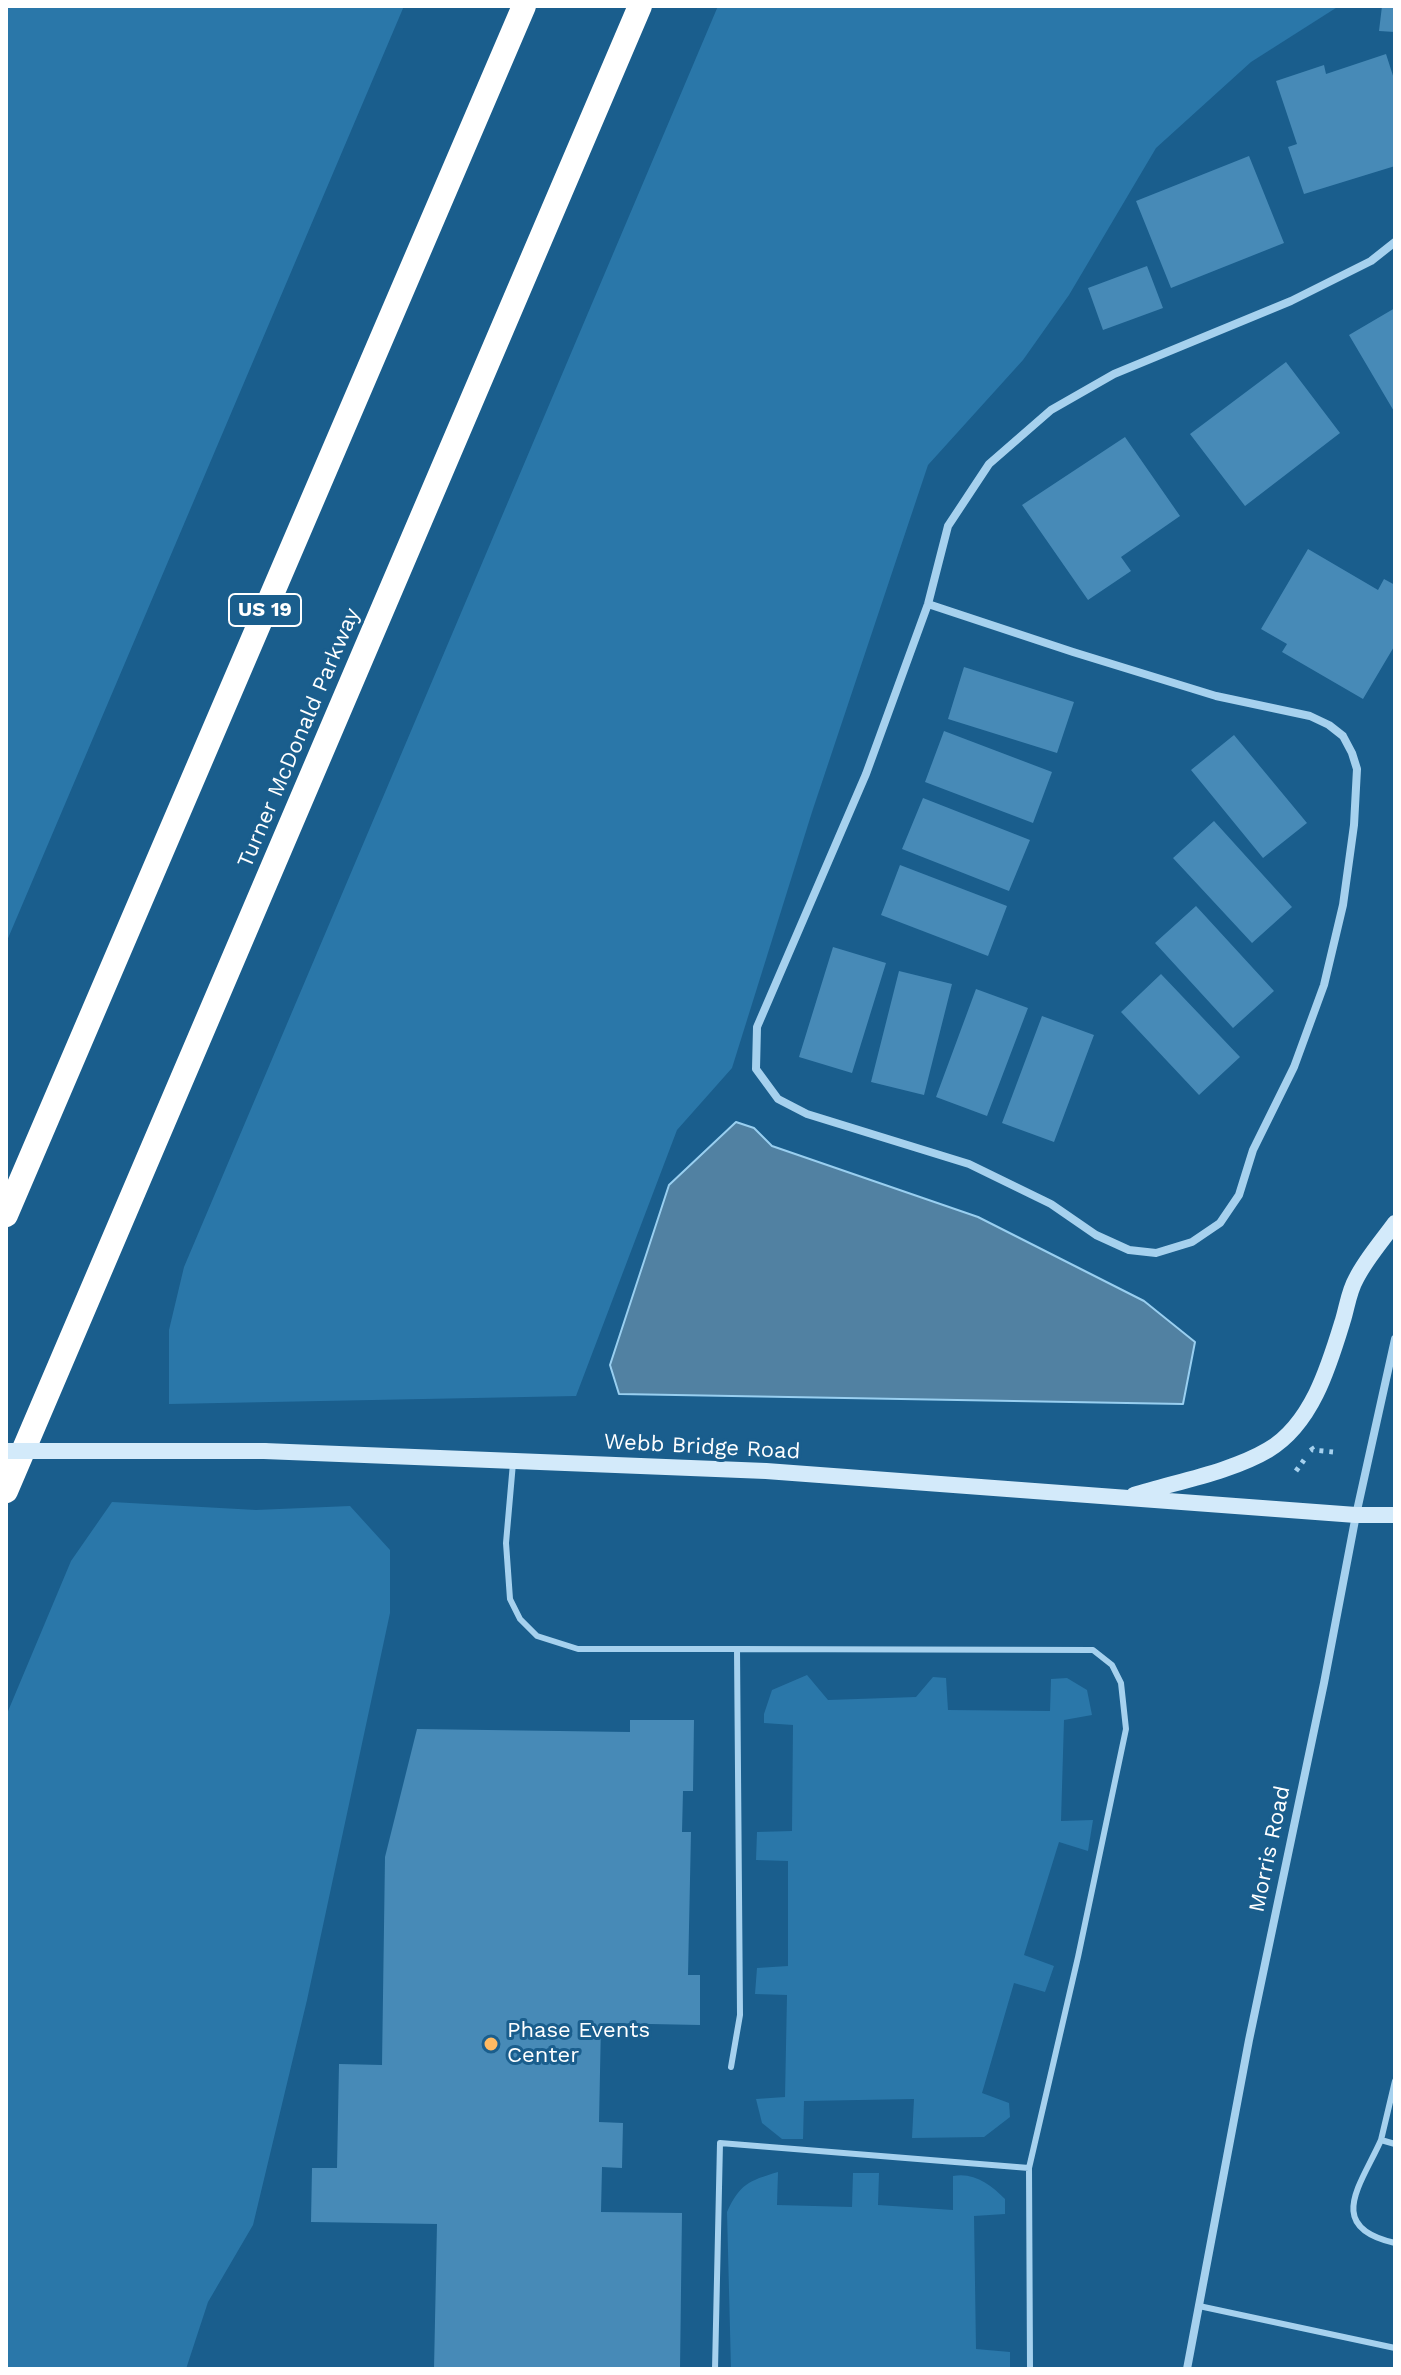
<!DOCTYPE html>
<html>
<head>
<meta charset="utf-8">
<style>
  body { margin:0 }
  #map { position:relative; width:1401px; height:2375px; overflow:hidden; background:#1a5e8d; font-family:"Work Sans",sans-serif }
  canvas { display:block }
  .frame { position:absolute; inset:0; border:8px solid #fff; pointer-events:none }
</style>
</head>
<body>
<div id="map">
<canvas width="1401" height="2375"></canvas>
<div class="frame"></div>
</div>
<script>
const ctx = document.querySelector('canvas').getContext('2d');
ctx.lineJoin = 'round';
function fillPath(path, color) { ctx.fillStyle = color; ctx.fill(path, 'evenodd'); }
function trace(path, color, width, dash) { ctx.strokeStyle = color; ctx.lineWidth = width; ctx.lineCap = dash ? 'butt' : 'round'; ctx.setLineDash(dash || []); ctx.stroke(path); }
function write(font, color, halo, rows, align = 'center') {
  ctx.font = font + ' "Work Sans",sans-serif'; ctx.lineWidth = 6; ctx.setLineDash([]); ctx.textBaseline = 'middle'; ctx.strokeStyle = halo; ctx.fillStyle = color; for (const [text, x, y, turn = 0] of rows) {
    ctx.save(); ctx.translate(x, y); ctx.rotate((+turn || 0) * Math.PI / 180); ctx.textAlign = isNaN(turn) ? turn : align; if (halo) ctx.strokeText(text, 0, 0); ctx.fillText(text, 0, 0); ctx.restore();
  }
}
fillPath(new Path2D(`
  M6 6H404L6 943Z
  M718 6H1339L1251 62 1156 148 1069 295 1023 360 928 465 812 812 732 1068 677 1130 576 1396 169 1404V1330L184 1267Z
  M112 1502 256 1510 350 1506 390 1550V1613L307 2000 253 2225 208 2302 186 2369H6V1716L71 1561Z
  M807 1675 828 1700 916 1697 933 1677 946 1678 948 1710 1050 1711 1051 1679 1067 1678 1087 1690 1092 1715 1064 1720 1061 1821 1093 1820 1088 1851 1059 1842 1024 1955 1054 1966 1045 1992 1014 1983 982 2093 1009 2103 1010 2117 984 2137 912 2138 914 2099 804 2101 803 2139H782L762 2123 756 2099 785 2097 787 1995 755 1994 757 1968 788 1966V1861L756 1860 757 1832 792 1831 793 1725 764 1723V1714L772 1690Z
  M778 2172 777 2205 852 2207 853 2173H879L878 2205 953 2210V2176C974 2172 991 2185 1005 2199V2214L974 2216 976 2349 1010 2352V2369H731L727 2212C740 2184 748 2181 778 2172Z`), '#2a77a9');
const water = new Path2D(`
  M736 1122 754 1128 772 1146 978 1217 1144 1301 1195 1342 1183 1404 619 1394 610 1365 669 1185Z`);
fillPath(water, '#5181a2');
trace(water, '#99cff0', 2);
fillPath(new Path2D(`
  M1382 6H1395V32L1379 31Z
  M1386 54 1395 82V166L1304 194 1288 147 1297 144 1276 81 1324 65 1326 74Z
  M1249 156 1284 243 1171 288 1136 201Z
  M1147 266 1163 308 1103 330 1088 288Z
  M1395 308V413L1349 335Z
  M1286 362 1340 433 1245 506 1190 434Z
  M1125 437 1180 516 1121 557 1131 571 1088 600 1022 505Z
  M1308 549 1378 590 1384 579 1395 585V645L1363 699 1282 652 1287 644 1261 629Z
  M964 667 1074 702 1057 753 948 719Z
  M944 731 1052 772 1033 823 925 782Z
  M1234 735 1307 823 1263 858 1191 770Z
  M923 798 1030 840 1009 891 902 849Z
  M1214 821 1292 907 1252 943 1173 858Z
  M900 865 1007 906 988 956 881 915Z
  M1196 906 1274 991 1233 1028 1155 943Z
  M833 947 886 963 852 1073 799 1057Z
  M899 971 952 984 924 1095 871 1082Z
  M1161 974 1240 1057 1199 1095 1121 1012Z
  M976 989 1028 1008 987 1116 936 1097Z
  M1042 1016 1094 1035 1054 1142 1002 1123Z
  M630 1720H694L693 1791H683L682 1832H691L688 1975H700V2025L601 2023 599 2122 623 2123 622 2168 602 2167 601 2212 682 2213 680 2369H434L437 2224 311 2222 312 2168H337L339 2064 382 2065 385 1857 417 1729 630 1732Z`), '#478ab7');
trace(new Path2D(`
  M1311 1447 1313 1450 1333 1452
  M1296 1471 1304 1460`), '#a6d1ee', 5, [4, 6]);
trace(new Path2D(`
  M513 1463 506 1543 510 1599 520 1619 537 1636 578 1649H737L740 2015 731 2067
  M737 1649 1093 1650 1112 1665 1121 1683 1126 1729 1078 1957 1029 2168 1030 2369
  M1395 2081 1381 2140 1395 2144
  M1381 2140C1361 2185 1324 2227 1395 2243
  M1199 2306 1395 2348
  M715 2369 720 2143 1029 2168`), '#a6d1ee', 6);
trace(new Path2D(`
  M928 604 1073 652 1216 696 1310 716 1329 725 1343 736 1352 753 1357 769 1354 825 1343 905 1324 985 1294 1067 1253 1150 1239 1195 1220 1223 1192 1242 1156 1253 1129 1250 1096 1235 1051 1204 969 1164 807 1114 778 1099 756 1069 757 1027 866 774 928 604 948 526 989 464 1051 410 1114 374 1291 301 1371 261 1395 242
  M1187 2369 1249 2040 1324 1683 1356 1515 1395 1339`), '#a6d1ee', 8);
trace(new Path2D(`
  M264 1451 766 1471 1356 1515H1395
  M1134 1495C1175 1482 1231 1472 1268 1450 1312 1424 1329 1366 1343 1320 1347 1307 1349 1291 1356 1279 1366 1259 1382 1241 1395 1223`), '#d3eafa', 16);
trace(new Path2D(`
  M6 1215 524 6
  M6 1491 640 6`), '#fff', 24);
trace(new Path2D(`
  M6 1451H264`), '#d3eafa', 16);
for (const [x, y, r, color] of [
  [491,2044,8,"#ffba63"]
]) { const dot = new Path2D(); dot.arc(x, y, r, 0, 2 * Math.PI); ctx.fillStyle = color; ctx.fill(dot); trace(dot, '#1a5e8d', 3); }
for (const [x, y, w] of [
  [265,610,72]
]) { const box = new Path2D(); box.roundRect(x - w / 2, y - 16, w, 32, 6); ctx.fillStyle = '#1a5e8d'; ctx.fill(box); trace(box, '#fff', 2); }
write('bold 20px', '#fff', null, [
  ["US 19",265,610]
]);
write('22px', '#fff', '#1a5e8d', [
  ["Turner McDonald Parkway",299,738,-67],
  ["Webb Bridge Road",702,1447,3],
  ["Morris Road",1270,1849,-78]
]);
write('22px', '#fff', '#1a5e8d', [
  ["Phase Events",507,2031],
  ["Center",507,2056]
], 'left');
</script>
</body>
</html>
